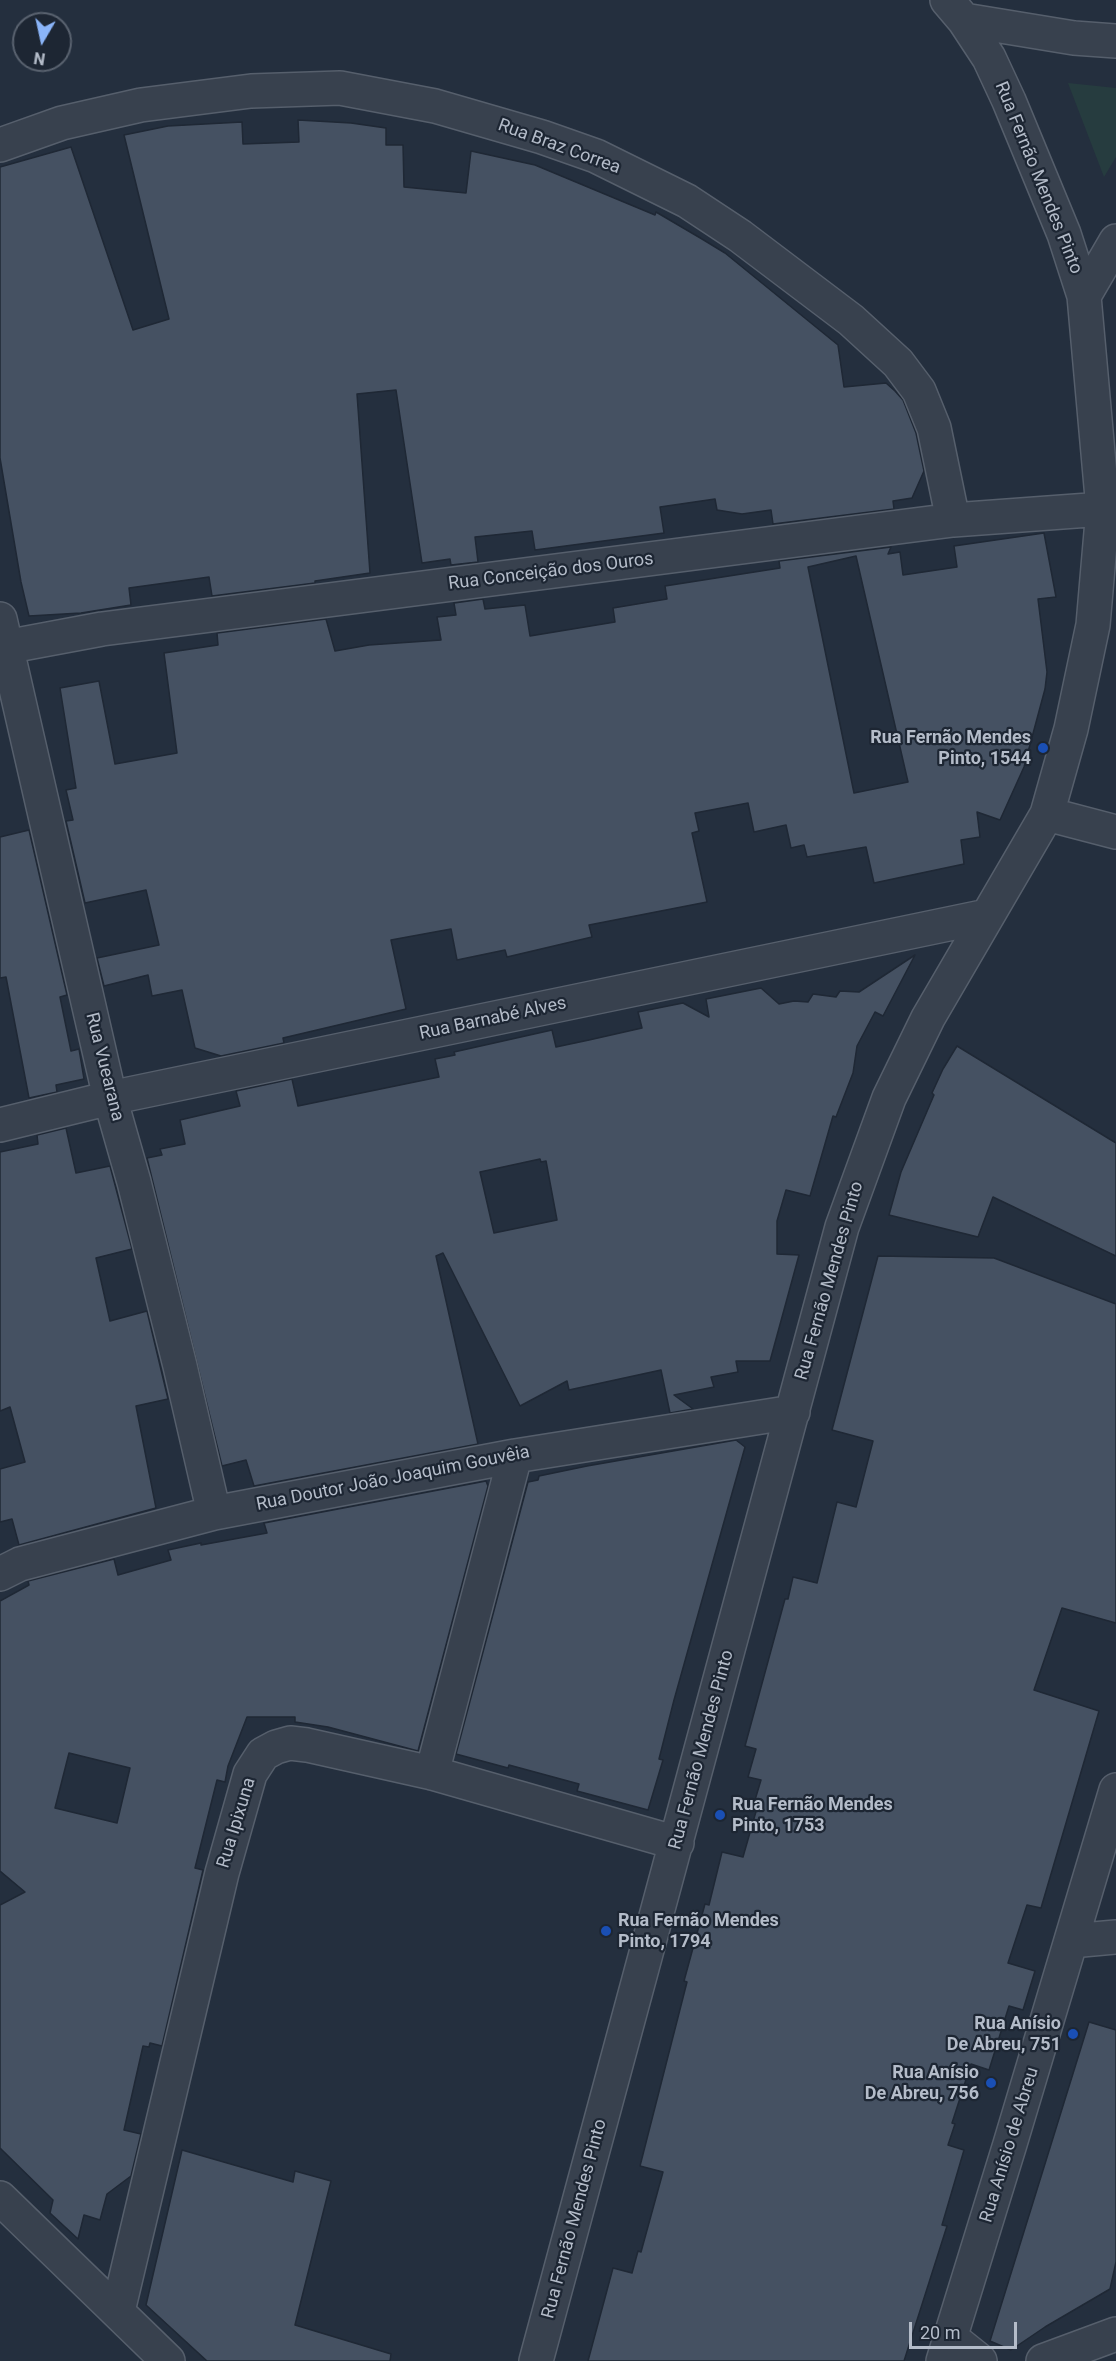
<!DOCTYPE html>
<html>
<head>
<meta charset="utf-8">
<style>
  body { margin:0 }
  #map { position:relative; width:1116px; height:2361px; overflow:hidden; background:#242f3e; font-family:Roboto,sans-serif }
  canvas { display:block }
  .north { position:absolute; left:12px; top:12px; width:60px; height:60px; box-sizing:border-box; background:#1d2633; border:2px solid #59626f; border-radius:50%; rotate:189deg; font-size:16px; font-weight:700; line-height:24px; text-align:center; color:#b4bcc9 }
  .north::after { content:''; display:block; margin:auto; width:21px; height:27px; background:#8ab4f8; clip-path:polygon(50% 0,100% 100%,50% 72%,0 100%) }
  .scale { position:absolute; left:909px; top:2322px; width:108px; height:27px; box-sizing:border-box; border:3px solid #b4bcc9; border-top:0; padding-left:8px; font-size:18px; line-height:21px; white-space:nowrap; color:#b4bcc9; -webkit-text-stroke:4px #1d2633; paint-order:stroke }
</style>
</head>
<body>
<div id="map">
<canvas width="1116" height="2361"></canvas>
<div class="north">N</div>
<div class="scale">20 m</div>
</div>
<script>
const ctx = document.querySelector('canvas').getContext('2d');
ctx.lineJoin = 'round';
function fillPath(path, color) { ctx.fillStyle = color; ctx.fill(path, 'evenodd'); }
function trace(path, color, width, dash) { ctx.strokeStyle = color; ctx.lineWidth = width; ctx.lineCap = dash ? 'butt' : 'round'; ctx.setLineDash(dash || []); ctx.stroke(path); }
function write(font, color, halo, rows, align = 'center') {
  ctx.font = font + ' Roboto,sans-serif'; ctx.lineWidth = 4.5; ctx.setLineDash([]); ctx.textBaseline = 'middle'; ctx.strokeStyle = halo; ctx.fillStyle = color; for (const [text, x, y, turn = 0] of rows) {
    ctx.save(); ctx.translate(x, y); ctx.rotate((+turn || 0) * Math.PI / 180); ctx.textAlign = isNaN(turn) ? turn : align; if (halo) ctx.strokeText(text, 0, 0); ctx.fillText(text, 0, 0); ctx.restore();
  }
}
fillPath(new Path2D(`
  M1068 83 1116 88V157L1104 177Z`), '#263c3f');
const building = new Path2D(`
  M298 120 351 123 386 128V145H403L404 187 466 193 471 151 535 165 655 215 656 212 702 239 725 253 838 345 844 387 886 383 895 391 903 400 916 433 924 471 912 498 893 501 894 509 773 524 771 510 742 514 717 510 715 499 660 507 664 533 535 550 532 531 475 537 478 562 451 565 450 559 422 563 396 390 357 394 370 573 315 581V583L212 596 209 577 129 588 131 605 81 613 29 616 21 582 0 458V167L71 147 133 330 169 319 124 135 168 126 242 122 243 144 299 142Z
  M1044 533 1056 597 1038 599 1047 672 1045 689 1024 767 1000 820 977 812 980 837 961 840 964 864 874 883 866 847 807 857 804 845 791 848 786 825 754 832 748 803 695 813 699 831 692 833 707 902 589 925 592 937 507 957 505 950 457 960 451 929 391 940 406 1009 283 1038 284 1043 221 1056 195 1048 182 990 152 996 148 975 104 986 97 958 159 945 146 890 85 903 66 821 73 820 66 790 76 788 60 688 99 681 115 764 177 753 164 653 218 645 217 633 326 619 335 651 369 645 441 640 437 617 456 615 454 603 483 599 485 609 525 605 530 636 615 622 613 608 667 599 665 586 780 568 779 561 891 547 888 554 900 552 903 575 957 567 954 546ZM856 556 908 782 854 793 808 567Z
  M29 830 67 995 60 997 71 1051 79 1049 84 1079 56 1085 57 1092 29 1098 6 977 0 978V837Z
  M915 955 883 1016 875 1012 857 1046 853 1073 836 1117 833 1116 810 1196 786 1190 777 1221V1254L799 1255 770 1361H736L738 1372 711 1377 714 1387 674 1395 693 1409 670 1413 661 1370 569 1390 567 1381 520 1406 443 1253 436 1256 478 1444 254 1486 246 1460 222 1466 147 1158 162 1155 160 1149 185 1144 180 1120 240 1106 236 1091 292 1079 298 1106 439 1077 435 1059 455 1055 454 1052 552 1030 556 1047 589 1040 642 1028 638 1012 683 1003 709 1017 706 999 761 988 779 1004 794 1001 808 1002 813 994 836 997 840 991 859 992ZM540 1159 541 1162 546 1161 557 1220 494 1233 480 1172Z
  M957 1046 1116 1143V1256L993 1197 978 1237 889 1215 901 1172 934 1095 932 1093 943 1069Z
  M66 1128 76 1173 110 1166 132 1249 96 1258 110 1321 147 1311 168 1399 136 1406 156 1508 19 1545 12 1519 0 1522V1469L25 1462 10 1407 0 1411V1152L38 1144 37 1135Z
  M878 1256 994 1258 1116 1304V1623L1062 1608 1034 1690 1099 1711 1041 1908 1027 1905 1008 1963 1035 1971 1023 2010 1009 2006 989 2070 971 2064 952 2123 955 2124 948 2145 964 2150 942 2225 947 2226 904 2361H588L613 2268 632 2273 638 2251 641 2252 663 2172 640 2166 687 1982 684 1981 705 1904 709 1905 722 1852 743 1857 759 1801 755 1800 761 1780 748 1777 756 1749 745 1746 785 1599H788L793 1577 817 1583 837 1502 856 1507 873 1441 832 1430Z
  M736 1440 745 1447 674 1700 659 1759 663 1760 648 1810 577 1791 579 1784 509 1765 508 1768 456 1754 528 1482 538 1480 539 1476 587 1466Z
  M486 1481 488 1486 418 1751 328 1727 295 1722V1717H247L228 1766 225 1782 217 1780 195 1868 203 1870 162 2046 150 2043 149 2047 143 2046 124 2130 141 2134 131 2176 107 2194 100 2220 84 2215 78 2239 50 2213 53 2200 0 2148V1905L25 1892 0 1871V1601L29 1585 28 1581 114 1559 118 1575 171 1560 168 1550 201 1543V1545L267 1533 264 1523ZM69 1753 130 1768 117 1823 55 1808Z
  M1089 2022 1116 2030V2262L1110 2289 1045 2327 1011 2350 990 2341Z
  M182 2150 293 2182 295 2171 331 2181 295 2325 391 2354 390 2361H207L146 2305Z`);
fillPath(building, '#455162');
trace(building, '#1f2835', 1.5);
const minor = new Path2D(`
  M964 20 1074 38 1116 41
  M0 145 62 123 141 105 251 91 340 88 435 106 542 137 596 156 687 201 740 236 851 320 898 363 919 391 934 428 953 520
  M1084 296 1116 241
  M0 619 110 1098 134 1182 180 1366 214 1513
  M0 648 102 629 953 520 1103 509
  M1047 814 1116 832
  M0 1125 110 1098 987 916
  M0 1574 20 1564 214 1513 515 1456 793 1412
  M432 1773 515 1456
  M1071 1941 1116 1937
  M0 2198 168 2361
  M118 2311 222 1873 250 1774 263 1754 276 1747 290 1743 307 1745 432 1773 677 1843
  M950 2337 980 2361
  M536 2361 842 1227 889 1098 928 1018 1047 814 1071 729 1093 625 1103 509 1084 296 1064 234 1009 101 989 58 964 20 947 0
  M943 2361 1010 2144 1116 1790
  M1043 2361 1116 2334`);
trace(minor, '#565f6c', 36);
trace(minor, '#38414e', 33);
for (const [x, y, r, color] of [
  [1043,748,6,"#1a4fb4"],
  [720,1815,6,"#1a4fb4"],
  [606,1931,6,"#1a4fb4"],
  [1073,2034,6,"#1a4fb4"],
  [991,2083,6,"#1a4fb4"]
]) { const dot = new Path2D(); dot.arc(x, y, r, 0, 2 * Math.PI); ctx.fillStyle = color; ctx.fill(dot); trace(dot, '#1d2633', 2); }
write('18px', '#b4bcc9', '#1d2633', [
  ["Rua Braz Correa",559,147,20],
  ["Rua Fernão Mendes Pinto",1038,178,68],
  ["Rua Conceição dos Ouros",551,572,-7],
  ["Rua Barnabé Alves",493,1019,-12],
  ["Rua Vuearana",104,1067,76],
  ["Rua Fernão Mendes Pinto",830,1281,-74],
  ["Rua Doutor João Joaquim Gouvêia",393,1479,-11],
  ["Rua Fernão Mendes Pinto",702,1750,-75],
  ["Rua Ipixuna",237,1823,-73],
  ["Rua Anísio de Abreu",1010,2145,-73],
  ["Rua Fernão Mendes Pinto",575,2219,-75]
]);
write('bold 18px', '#b4bcc9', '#1d2633', [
  ["Rua Fernão Mendes",1031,738],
  ["Pinto, 1544",1031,759],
  ["Rua Fernão Mendes",732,1805,"left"],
  ["Pinto, 1753",732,1826,"left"],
  ["Rua Fernão Mendes",618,1921,"left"],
  ["Pinto, 1794",618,1942,"left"],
  ["Rua Anísio",1061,2024],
  ["De Abreu, 751",1061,2045],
  ["Rua Anísio",979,2073],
  ["De Abreu, 756",979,2094]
], 'right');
</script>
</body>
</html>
